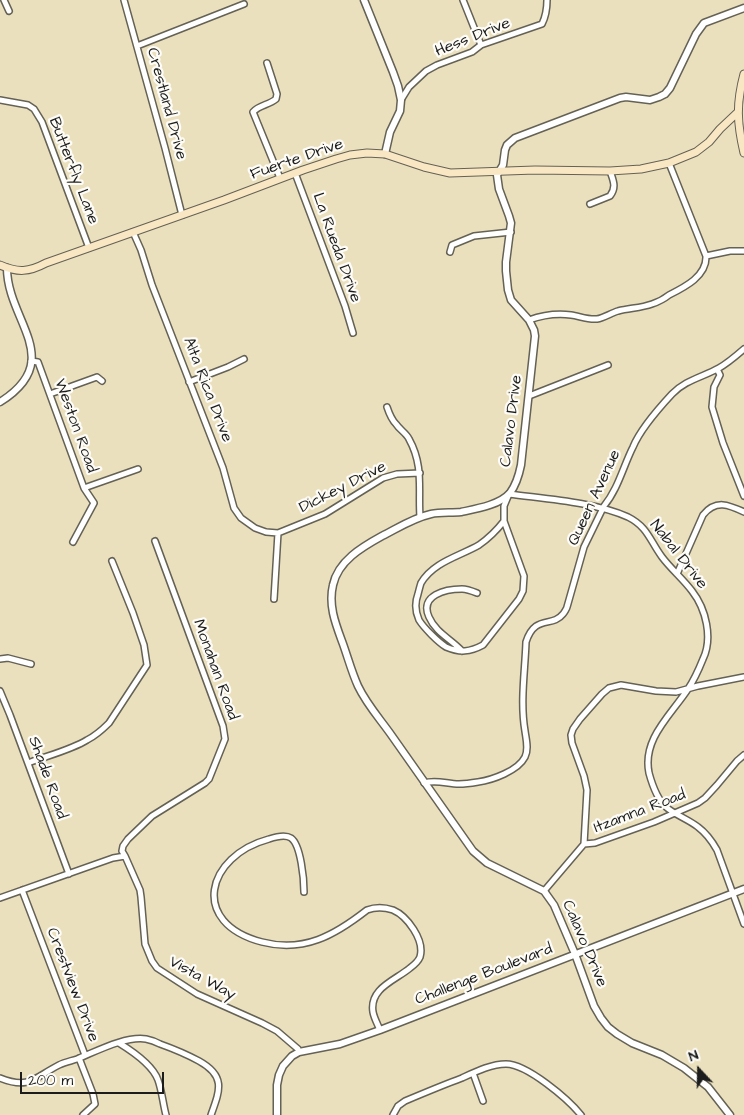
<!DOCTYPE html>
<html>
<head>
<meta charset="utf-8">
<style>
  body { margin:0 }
  #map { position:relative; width:744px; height:1115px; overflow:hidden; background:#ebe0be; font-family:"Architects Daughter",sans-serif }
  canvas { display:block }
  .north { position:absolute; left:674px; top:1045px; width:50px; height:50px; -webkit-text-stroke:4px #fdfcf7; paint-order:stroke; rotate:339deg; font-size:14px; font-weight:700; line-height:20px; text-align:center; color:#1c1c1c }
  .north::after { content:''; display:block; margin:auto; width:18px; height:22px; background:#1c1c1c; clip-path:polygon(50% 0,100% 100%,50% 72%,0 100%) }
  .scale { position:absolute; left:20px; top:1072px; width:144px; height:22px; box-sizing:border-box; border:2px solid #1c1c1c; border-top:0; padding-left:6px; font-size:15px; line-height:18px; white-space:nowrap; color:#1c1c1c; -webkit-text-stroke:4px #fdfcf7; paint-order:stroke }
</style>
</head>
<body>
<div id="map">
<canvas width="744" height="1115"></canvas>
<div class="north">N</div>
<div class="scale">200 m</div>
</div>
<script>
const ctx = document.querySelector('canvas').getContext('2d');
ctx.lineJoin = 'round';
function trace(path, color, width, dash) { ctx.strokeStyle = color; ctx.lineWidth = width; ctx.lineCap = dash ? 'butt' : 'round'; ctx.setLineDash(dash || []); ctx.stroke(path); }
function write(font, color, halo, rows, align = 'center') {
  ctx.font = font + ' "Architects Daughter",sans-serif'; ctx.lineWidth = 4.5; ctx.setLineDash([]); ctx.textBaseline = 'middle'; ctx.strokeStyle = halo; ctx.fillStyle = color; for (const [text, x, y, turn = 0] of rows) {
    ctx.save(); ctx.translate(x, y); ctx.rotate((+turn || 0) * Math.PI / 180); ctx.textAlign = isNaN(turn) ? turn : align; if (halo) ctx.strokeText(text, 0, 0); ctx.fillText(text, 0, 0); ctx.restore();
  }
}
const minor = new Path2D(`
  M4 0 9 11
  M124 0 165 148 182 215
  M463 0 481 45
  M137 46 244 4
  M267 63 277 94 276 99C269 105 259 105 253 112L280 178
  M0 100 28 105 34 109 42 122 89 248
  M401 100 409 87 426 71 437 65 472 52 481 45 542 24C546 16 547 9 547 0
  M295 173 345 306 353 333
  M590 204 610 196C617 187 613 180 610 171
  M133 232 141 250 152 285 223 468 234 508 241 518 255 528 266 532 278 533 325 514 383 478 397 474 420 473
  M450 252 452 245 474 236 511 232
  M706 256 730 251H744
  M529 320C543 315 556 313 571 315 579 316 588 320 597 319 604 318 611 313 618 311 630 308 641 308 652 304 658 302 664 299 669 295 685 287 707 276 706 256L669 163
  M31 361 38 362 84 488 94 503 73 542
  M717 369 720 375 714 387 712 407 723 443 744 496
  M189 382 228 367 244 359
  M50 394 97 377 102 381
  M529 396 608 365
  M387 407C389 413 392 420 396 424 400 430 406 433 409 439 424 466 418 489 420 517
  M84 488 138 469
  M504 521 524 576 523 591 519 599 483 645C470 652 460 653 446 647 438 642 424 628 419 620 415 611 415 602 418 594 419 590 420 586 421 583 433 562 460 556 479 545 489 538 497 530 504 521V506L509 494C546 499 594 502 628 517 648 527 650 541 662 557 671 569 683 579 692 591 706 609 713 638 703 659 699 669 694 680 688 689 671 715 642 739 649 773 652 784 657 799 666 807 675 815 688 819 698 827 706 833 712 841 717 850L744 924
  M677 574 703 515C716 499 729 505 744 512
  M274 599 278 533
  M462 651C451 639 436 633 429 617 419 595 446 589 462 589 467 589 472 591 477 593
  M0 659 8 658 31 664
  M0 691 10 715 69 874
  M28 763C46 756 71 750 87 740 95 736 102 730 109 723L147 665 144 645 133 613 112 561
  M424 783C436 779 447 784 459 784 465 784 472 783 478 782 492 780 518 771 525 757 529 749 526 739 525 731 520 702 525 671 526 642 535 614 552 628 563 614 564 613 567 608 567 607L584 547 604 506C618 489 623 467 633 447 640 430 659 408 672 394 685 380 703 377 719 368 728 363 736 356 744 349
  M584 844 595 843 654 822 698 803 705 798 717 785 737 761 744 755
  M125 856 122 851 123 846 128 839 152 816 205 783 209 779 225 739 223 726 155 541
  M22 890 85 1055
  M544 891 584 844 587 790 584 776 572 743 571 735 573 729 580 719 602 694 609 688 621 685 656 691 676 692 698 686 744 677
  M304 892C304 880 301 845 291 838 285 834 275 837 269 839 206 856 189 923 262 942 304 953 335 935 367 910 375 907 384 907 393 910 407 916 425 940 420 957 418 962 414 965 410 968 396 980 369 988 373 1012 374 1018 378 1025 380 1030
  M0 898 113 858 125 856 140 890 141 897 145 944 152 961 157 968 197 994 262 1023 277 1031 298 1049 299 1052
  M119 1043C132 1051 153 1066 158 1080 162 1091 163 1104 166 1115
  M79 1058 93 1094 95 1104 83 1115
  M473 1073 483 1101
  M0 1078C30 1090 35 1077 59 1065 65 1062 71 1061 77 1059 97 1051 125 1036 146 1039 151 1040 156 1042 160 1044 174 1049 186 1054 199 1061 226 1076 220 1090 211 1115
  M393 1115 398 1106 405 1101C424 1093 443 1085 462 1078 475 1072 491 1064 506 1064 527 1064 568 1099 581 1115`);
const tertiary = new Path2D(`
  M364 0 393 72 398 86 401 100 400 111 390 132 385 154
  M0 402C67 360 7 321 7 268
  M277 1115V1085L279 1075 283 1066 292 1056 299 1052 340 1044 380 1030 744 889
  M730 1115 708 1087 684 1068 662 1055 632 1043 617 1034 608 1027 601 1018 594 1006 575 954 554 905 544 891 487 863 473 851C446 813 419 774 392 736 381 720 367 705 358 686 352 673 348 658 343 644 336 625 328 606 333 585 338 561 362 547 382 536 398 528 413 518 431 514 440 512 451 513 461 512 475 509 500 505 510 493 516 485 519 475 521 465L535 336 534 330 529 320 511 300 508 290 506 271V262L511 223 509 216 499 189 497 175 503 165 505 150 507 145 515 138 620 98 626 97 650 100 659 97 665 94 670 88 696 34 704 23 744 8`);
const secondary = new Path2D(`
  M744 74C736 104 737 123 744 153
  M0 265C18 273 29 272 46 263L224 200 303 170 336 159 350 155 367 153 385 154 424 167 450 173 535 170 610 171 641 169 669 163 696 152 709 142 720 129 738 112`);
trace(minor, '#646155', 8);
trace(tertiary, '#646155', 9);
trace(secondary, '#646155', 9);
trace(minor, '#fff', 5);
trace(tertiary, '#fff', 6);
trace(secondary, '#f9e7c3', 7);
write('16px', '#1c1c1c', '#fdfcf7', [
  ["Hess Drive",473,38,-22],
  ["Crestland Drive",166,104,75],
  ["Fuerte Drive",297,160,-19],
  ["Butterfly Lane",73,171,69],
  ["La Rueda Drive",336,248,70],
  ["Alta Rica Drive",207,390,69],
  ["Calavo Drive",512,421,-83],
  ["Weston Road",75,426,70],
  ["Dickey Drive",343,488,-27],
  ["Queen Avenue",595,498,-65],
  ["Nabal Drive",678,555,52],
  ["Monahan Road",215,670,70],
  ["Shade Road",47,778,70],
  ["Itzamna Road",640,812,-21],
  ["Calavo Drive",584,944,67],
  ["Challenge Boulevard",484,975,-21],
  ["Vista Way",202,979,29],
  ["Crestview Drive",72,985,69]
]);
</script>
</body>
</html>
